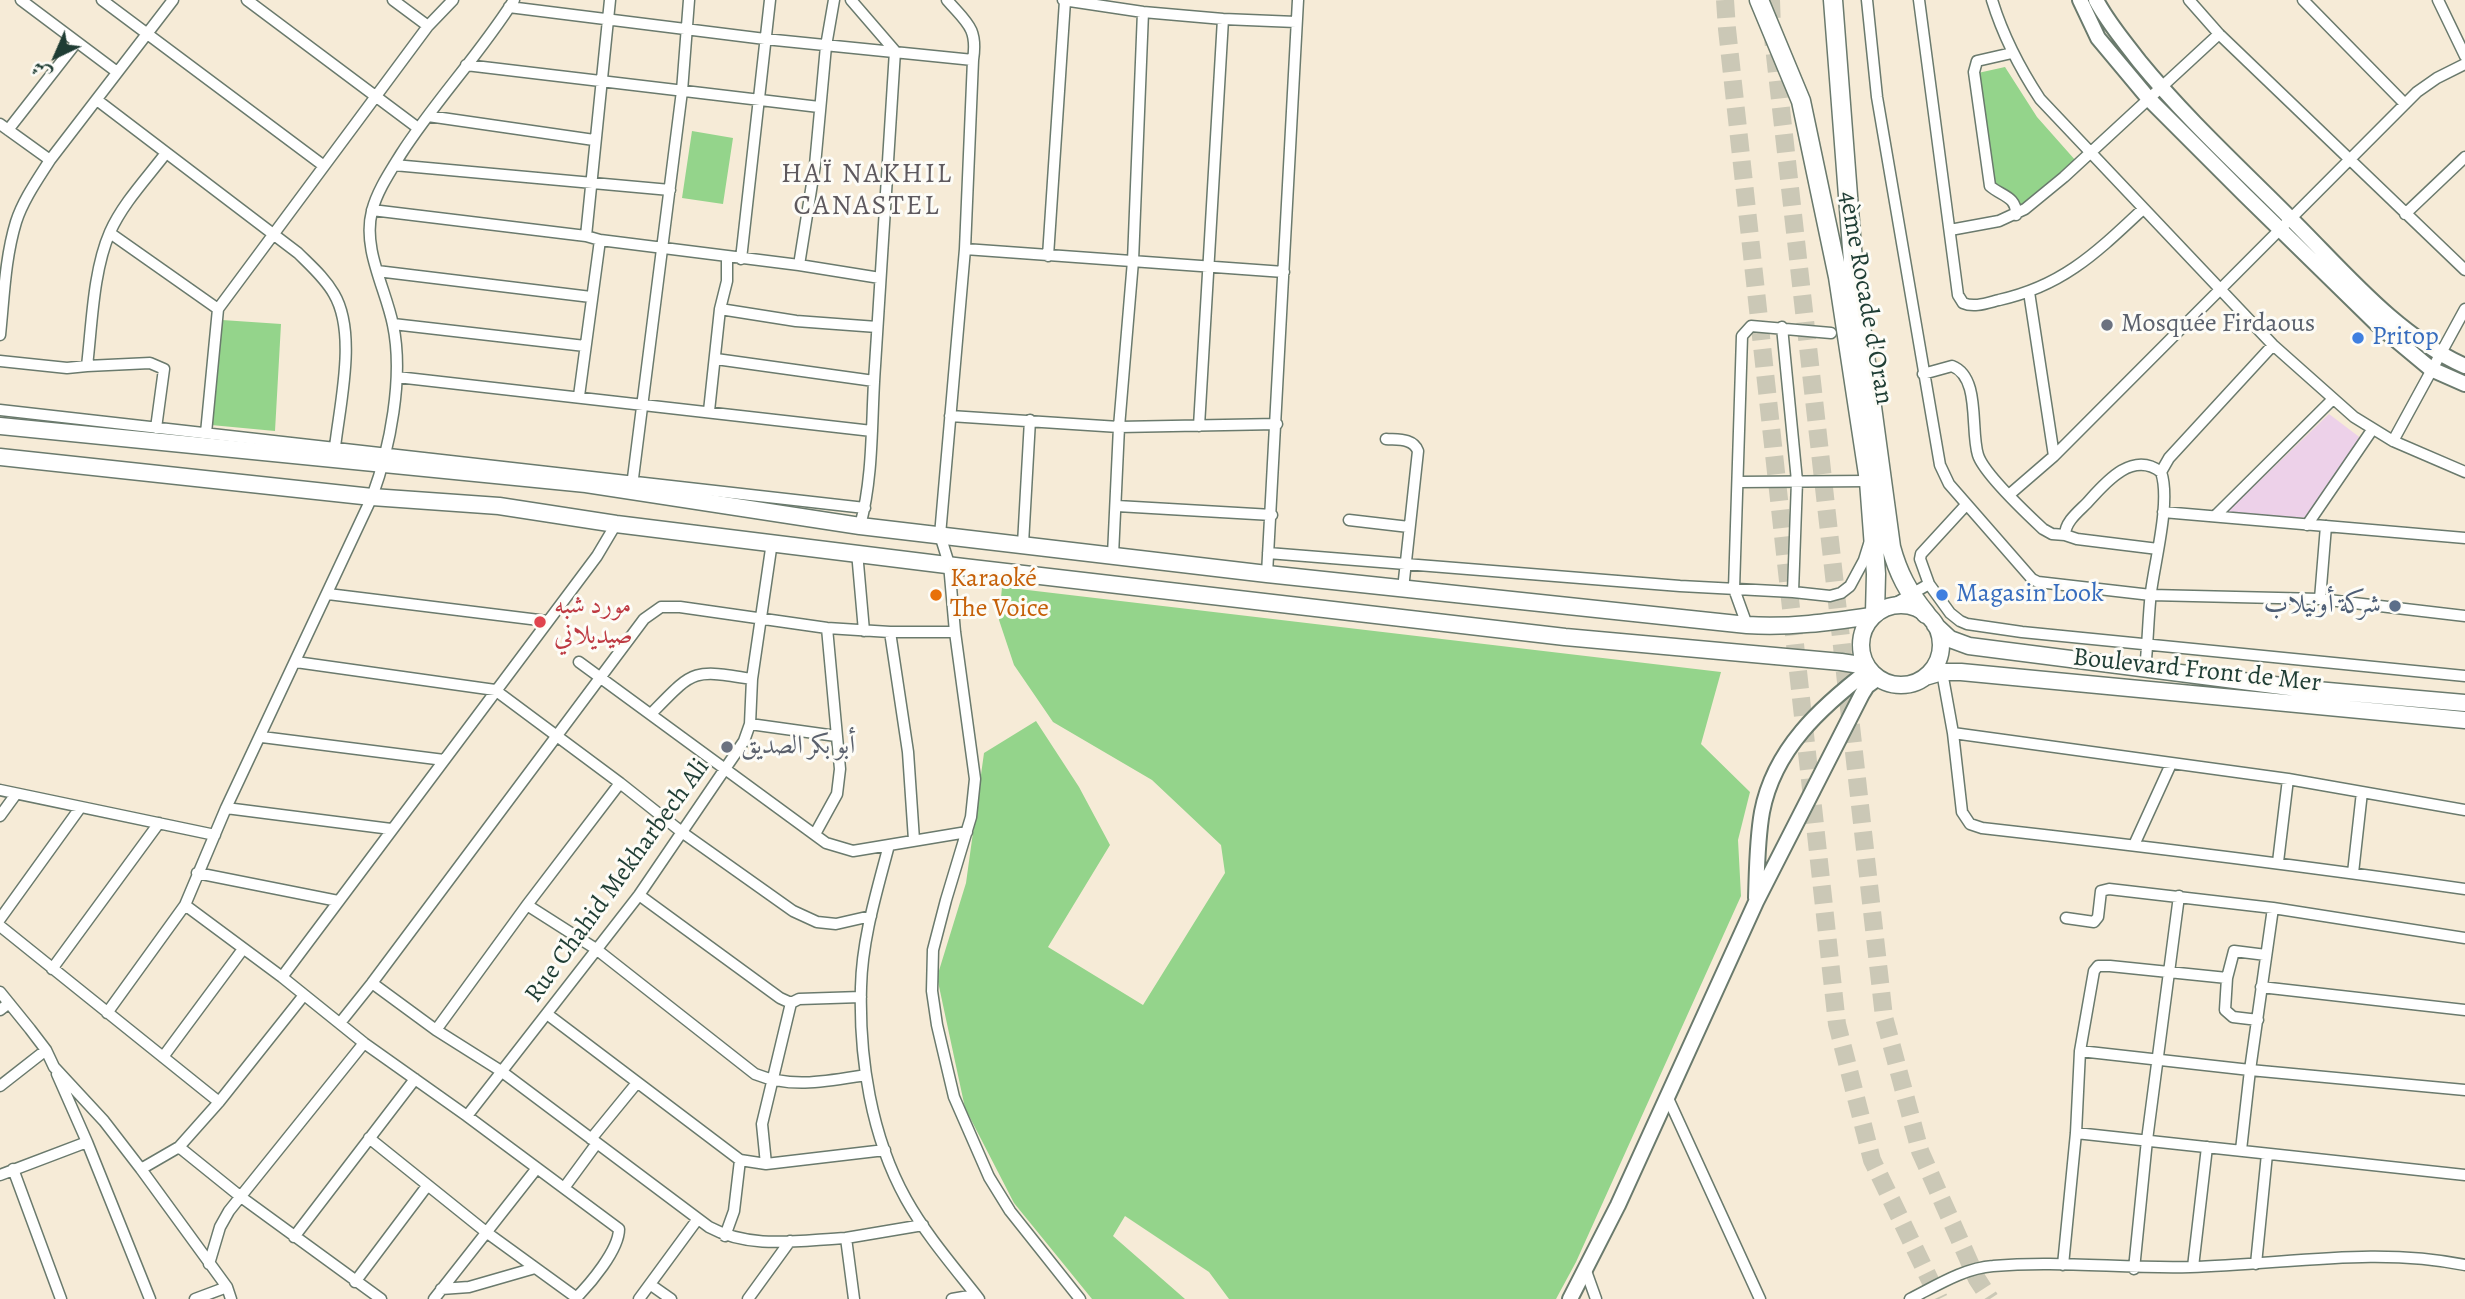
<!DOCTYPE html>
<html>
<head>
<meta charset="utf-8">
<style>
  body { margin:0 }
  #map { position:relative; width:2465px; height:1299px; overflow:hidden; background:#f6ebd7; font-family:Alegreya,Amiri,serif }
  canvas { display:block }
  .north { position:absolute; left:21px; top:21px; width:70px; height:70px; -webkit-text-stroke:5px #fdfcf7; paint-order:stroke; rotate:224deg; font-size:19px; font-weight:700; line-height:28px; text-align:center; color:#1f3d34 }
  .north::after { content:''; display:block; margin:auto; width:24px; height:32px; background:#1f3d34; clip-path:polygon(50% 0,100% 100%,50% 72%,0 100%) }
</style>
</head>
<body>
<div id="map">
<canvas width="2465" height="1299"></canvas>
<div class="north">ش</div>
</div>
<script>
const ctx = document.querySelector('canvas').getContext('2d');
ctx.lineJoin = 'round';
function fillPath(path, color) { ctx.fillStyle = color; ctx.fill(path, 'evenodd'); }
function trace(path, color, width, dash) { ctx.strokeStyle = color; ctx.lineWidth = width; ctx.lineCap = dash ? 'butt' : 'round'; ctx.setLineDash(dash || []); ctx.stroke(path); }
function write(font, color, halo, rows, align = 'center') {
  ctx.font = font + ' Alegreya,Amiri,serif'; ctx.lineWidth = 6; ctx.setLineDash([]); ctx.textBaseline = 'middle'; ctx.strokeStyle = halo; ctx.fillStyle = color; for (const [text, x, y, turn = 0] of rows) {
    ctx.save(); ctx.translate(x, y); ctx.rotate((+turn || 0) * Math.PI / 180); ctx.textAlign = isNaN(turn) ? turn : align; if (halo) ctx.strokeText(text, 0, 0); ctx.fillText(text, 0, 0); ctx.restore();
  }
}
fillPath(new Path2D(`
  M2329 414 2362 439 2307 518 2226 513Z`), '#edd1e9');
fillPath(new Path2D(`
  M2005 67 2037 117 2076 161 2028 202 2015 208 1994 192 1978 73Z
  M692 131 733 138 723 204 682 198Z
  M222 320 281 324 275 431 211 425Z
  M1002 587 1721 672 1701 744 1750 792 1738 840 1741 896 1576 1262 1556 1299H1229L1209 1272 1125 1216 1113 1236 1185 1299H1092L1014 1203 965 1108 937 977 966 883 984 753 1036 721 1079 787 1110 845 1048 947 1143 1005 1225 873 1221 845 1152 780 1053 722 1014 665 999 620Z`), '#94d48b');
trace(new Path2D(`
  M1725 0 1727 29 1837 1024 1872 1160 1939 1299
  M1771 0 1772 29 1884 1017 1920 1151 1977 1279 1990 1299`), '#cbc8b6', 18, [18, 9]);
const street = new Path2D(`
  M21 0 117 72
  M102 0 324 166
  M247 0 418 128
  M393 0 428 26
  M851 0 895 51C888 156 881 261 875 366 871 419 874 474 860 526
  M947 0C967 23 978 28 973 60L965 249 940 535 949 564 955 632 975 779 971 817 946 900 933 950 932 991 937 1025 954 1097 989 1177 1010 1211 1080 1299
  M1063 0 1143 12 1223 19 1296 22
  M1867 0 1877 97 1940 465 1949 484 2032 579 2038 582 2151 595 2320 599 2465 616
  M1919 0 1958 295 1963 303C1974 308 1987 303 1999 300 2063 286 2097 252 2143 209
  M1992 0C2003 36 2019 67 2040 99L2273 345 2354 417 2393 441 2465 472
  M2189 0 2219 34 2465 270
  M2303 0 2405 104
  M2438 0 2465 56
  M509 7 765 39 973 60
  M2012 53 1977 61 1974 72 1990 186C2001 196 2017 196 2016 215
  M466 65 819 107
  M97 100 298 253C311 266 325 278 334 294 357 333 340 403 335 447
  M428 116 594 140
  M0 124 50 160
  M8 130 76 43
  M394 165 670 190
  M372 210 586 236 600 240 799 265 880 278
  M2405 214 2465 157
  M1950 230 1999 221 2025 209 2064 177 2219 34
  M110 233 218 309
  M586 236 610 0
  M965 249 1284 272
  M1048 256 1065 1
  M741 259 770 0
  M799 265 815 165 826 46 834 0
  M377 271 591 297
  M2029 292 2054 456
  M720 309 796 321 877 327
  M393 324 585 346
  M1782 327 1797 481 1793 592
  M0 335C4 297 5 258 16 222 23 200 38 179 50 160L173 0
  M716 359 874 381
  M0 361 67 368 87 366C92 324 93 271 110 232 123 203 147 178 166 153
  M87 366 150 363 164 369 156 428
  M1923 374 1952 366C1981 377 1970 430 1978 455 1984 474 2027 514 2043 529L2052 534 2065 535
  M397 377 872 431
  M579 396 600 240
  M0 410 865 508
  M709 411 720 309 727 281V258
  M950 416 1119 427 1277 424
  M1199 426 1223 19
  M206 433 218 309 428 26 453 0
  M1386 439C1398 440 1413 438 1418 451L1403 589
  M2393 441 2465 309
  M1739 482 1869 481
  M632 486 682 91 689 0
  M2010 494 2054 456 2417 92 2437 78 2465 64
  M1117 506 1272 515
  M2163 512 2465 538
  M2215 516 2333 399
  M1349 520 1409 527
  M2307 525 2372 430
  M1023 544 1030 420
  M2158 549 2077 539 2065 535C2065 522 2078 512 2087 503 2105 483 2132 450 2161 472
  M857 552 864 631
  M1268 553 1680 586 1793 592 1830 596 1841 593 1850 586 1864 560 1869 544
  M1113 555 1119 427 1133 261 1143 12
  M1267 574 1298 0
  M1929 584 1920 559 1921 554 1966 505
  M328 594 547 621
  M2320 599 2326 526
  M1889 607 1929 584 1950 613 1960 621 1967 624 2022 632 2465 676
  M1747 625 1734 589 1742 336 1751 326 1831 333
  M890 632 908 752 914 840
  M296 662 495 690 620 783 683 833 793 911 817 922 836 924 871 916
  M579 662 826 843 853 851 967 832
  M2145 669C2148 644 2148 618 2151 592 2155 560 2171 501 2161 472L2169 458 2273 345
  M1942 672 1953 733 1962 812 1970 824 1982 828C2143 846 2304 866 2465 889
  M651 714C694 670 691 669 752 679
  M750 724 836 736
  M1953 733 2288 779 2465 810
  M262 737 444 760
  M0 790 215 835
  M226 808 391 829
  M0 816 16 794
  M815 834 837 794 840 769 827 628
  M889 845C877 891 862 939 861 987 859 1058 871 1136 906 1199 926 1235 954 1267 979 1299
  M2134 845 2171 764
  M2278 862 2288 779
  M197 873 338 901
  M2353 873 2362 792
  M639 895 780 998 791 1003 799 999 861 997
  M185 905 282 977 364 1043 467 1116 619 1229C619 1250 590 1284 575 1299
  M527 905 596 949 755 1074C792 1089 828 1081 866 1075
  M2066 918 2094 922 2098 917 2101 891 2109 889 2273 908 2465 938
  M0 919 80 808
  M0 926 219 1102
  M52 969 159 823
  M282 977 597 556 616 524
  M372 983 436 1030 501 1071 709 1227C751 1250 800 1240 846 1238L854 1299
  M2261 987 2465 1010
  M0 992 30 1029 46 1050 54 1067 104 1121 141 1169 227 1287 231 1299
  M0 1010 9 1003
  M107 1013 185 905 226 808 372 497C390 448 404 377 393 325 386 289 362 249 372 211 377 191 390 172 401 154 435 101 480 54 514 0
  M547 1014 740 1160 766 1164 885 1150
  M2258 1020 2233 1017 2225 1010 2227 978 2234 951 2266 955
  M340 1023 372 983 644 619 661 607H680L827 628 890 632H955
  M436 1030 527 905 620 783
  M2080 1051 2250 1070 2465 1090
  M163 1057 243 949
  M57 1074 87 1142 150 1299
  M0 1086 46 1050
  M1667 1096 1760 1299
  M467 1116 639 895 744 741 750 724 752 679 772 542
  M2076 1133 2465 1175
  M369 1138 486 1232 577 1298
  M591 1139 636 1084
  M179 1147 241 1197 381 1299
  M2241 1150 2250 1070 2273 908
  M766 1164 762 1124 791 1003
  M13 1169 61 1299
  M141 1169 179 1147 219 1102 304 995
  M0 1175 87 1142
  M564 1188 597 1143
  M725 1236 734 1211 740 1160
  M294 1237 415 1079
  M846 1238 923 1225
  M209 1264 220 1227 229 1211 364 1043
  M2256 1264 2267 1154
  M2063 1265 2076 1133 2080 1051 2094 971 2098 966H2110L2227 978
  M2193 1267 2207 1147
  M2134 1269 2147 1140 2179 896
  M1586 1271 1596 1299
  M355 1282 427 1186
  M651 1285 671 1299
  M441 1289 469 1287 535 1268
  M195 1299 227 1287
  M434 1299 537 1168
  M639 1299 697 1220
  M748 1299 790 1241
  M952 1299 975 1295
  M1910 1299C1936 1286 1964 1268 1993 1266 2058 1260 2125 1269 2190 1267 2282 1265 2374 1246 2465 1265`);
const secondary = new Path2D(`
  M2080 0 2098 38 2149 99 2244 194 2377 324 2431 369 2465 384
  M2096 0C2108 23 2124 41 2139 61 2184 116 2237 165 2287 215 2342 269 2395 335 2465 366
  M1756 898C1757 869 1757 840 1762 812 1774 749 1821 707 1869 670
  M1570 1299 1618 1205 1756 902 1862 694 1867 686 1878 678`);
const primary = new Path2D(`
  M0 426 586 484 860 526 1267 574 1747 625C1789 628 1830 622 1871 616
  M0 457 372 497 499 506 616 524 963 567 1565 637 1841 662 1867 666
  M1861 645a40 40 0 1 1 80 0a40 40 0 1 1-80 0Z
  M1935 625 1950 639 1969 646 2305 689 2465 703
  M1925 677 1942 672H1961L2465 720`);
const highway = new Path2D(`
  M1759 0 1801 101 1838 277 1869 481 1876 574 1875 613
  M1833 0 1854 274 1891 547C1898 573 1908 592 1926 614`);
trace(street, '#6a7a6d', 13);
trace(secondary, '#6a7a6d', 18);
trace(primary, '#6a7a6d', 19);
trace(highway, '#6a7a6d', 21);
trace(street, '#fff', 10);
trace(secondary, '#fff', 14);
trace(primary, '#fff', 16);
trace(highway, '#fff', 18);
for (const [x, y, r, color] of [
  [2107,325,7,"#6b7280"],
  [2358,338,7,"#3f7fe0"],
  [936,595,7,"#e8710a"],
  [1942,595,7,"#3f7fe0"],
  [2395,606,7,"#5c6f8a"],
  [540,622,7,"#e0444e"],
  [727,747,7,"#6b7280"]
]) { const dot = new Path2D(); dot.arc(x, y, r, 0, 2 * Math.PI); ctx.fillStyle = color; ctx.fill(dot); trace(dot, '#fdfcf7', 2.5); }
write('26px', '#1f3d34', '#fdfcf7', [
  ["4ème Rocade d'Oran",1865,298,80],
  ["Boulevard Front de Mer",2197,671,6],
  ["Rue Chahid Mekharbech Ali",618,881,-54]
]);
write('26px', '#5b616d', '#fdfcf7', [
  ["Mosquée Firdaous",2121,325],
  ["أبو بكر الصديق",741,747]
], 'left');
write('26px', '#366cbe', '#fdfcf7', [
  ["Pritop",2372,338],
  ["Magasin Look",1956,595]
], 'left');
write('26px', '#c56008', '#fdfcf7', [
  ["Karaoké",950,580],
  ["The Voice",950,610]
], 'left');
write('26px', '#4e5e75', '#fdfcf7', [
  ["شركة أونيلاب",2381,606]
], 'right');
write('26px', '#be3a42', '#fdfcf7', [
  ["مورد شبه",554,607],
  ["صيديلاني",554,637]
], 'left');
ctx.letterSpacing = '2px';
write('28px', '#5e595e', '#fdfcf7', [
  ["HAÏ NAKHIL",867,175],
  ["CANASTEL",867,207]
]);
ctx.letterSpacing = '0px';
</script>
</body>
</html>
